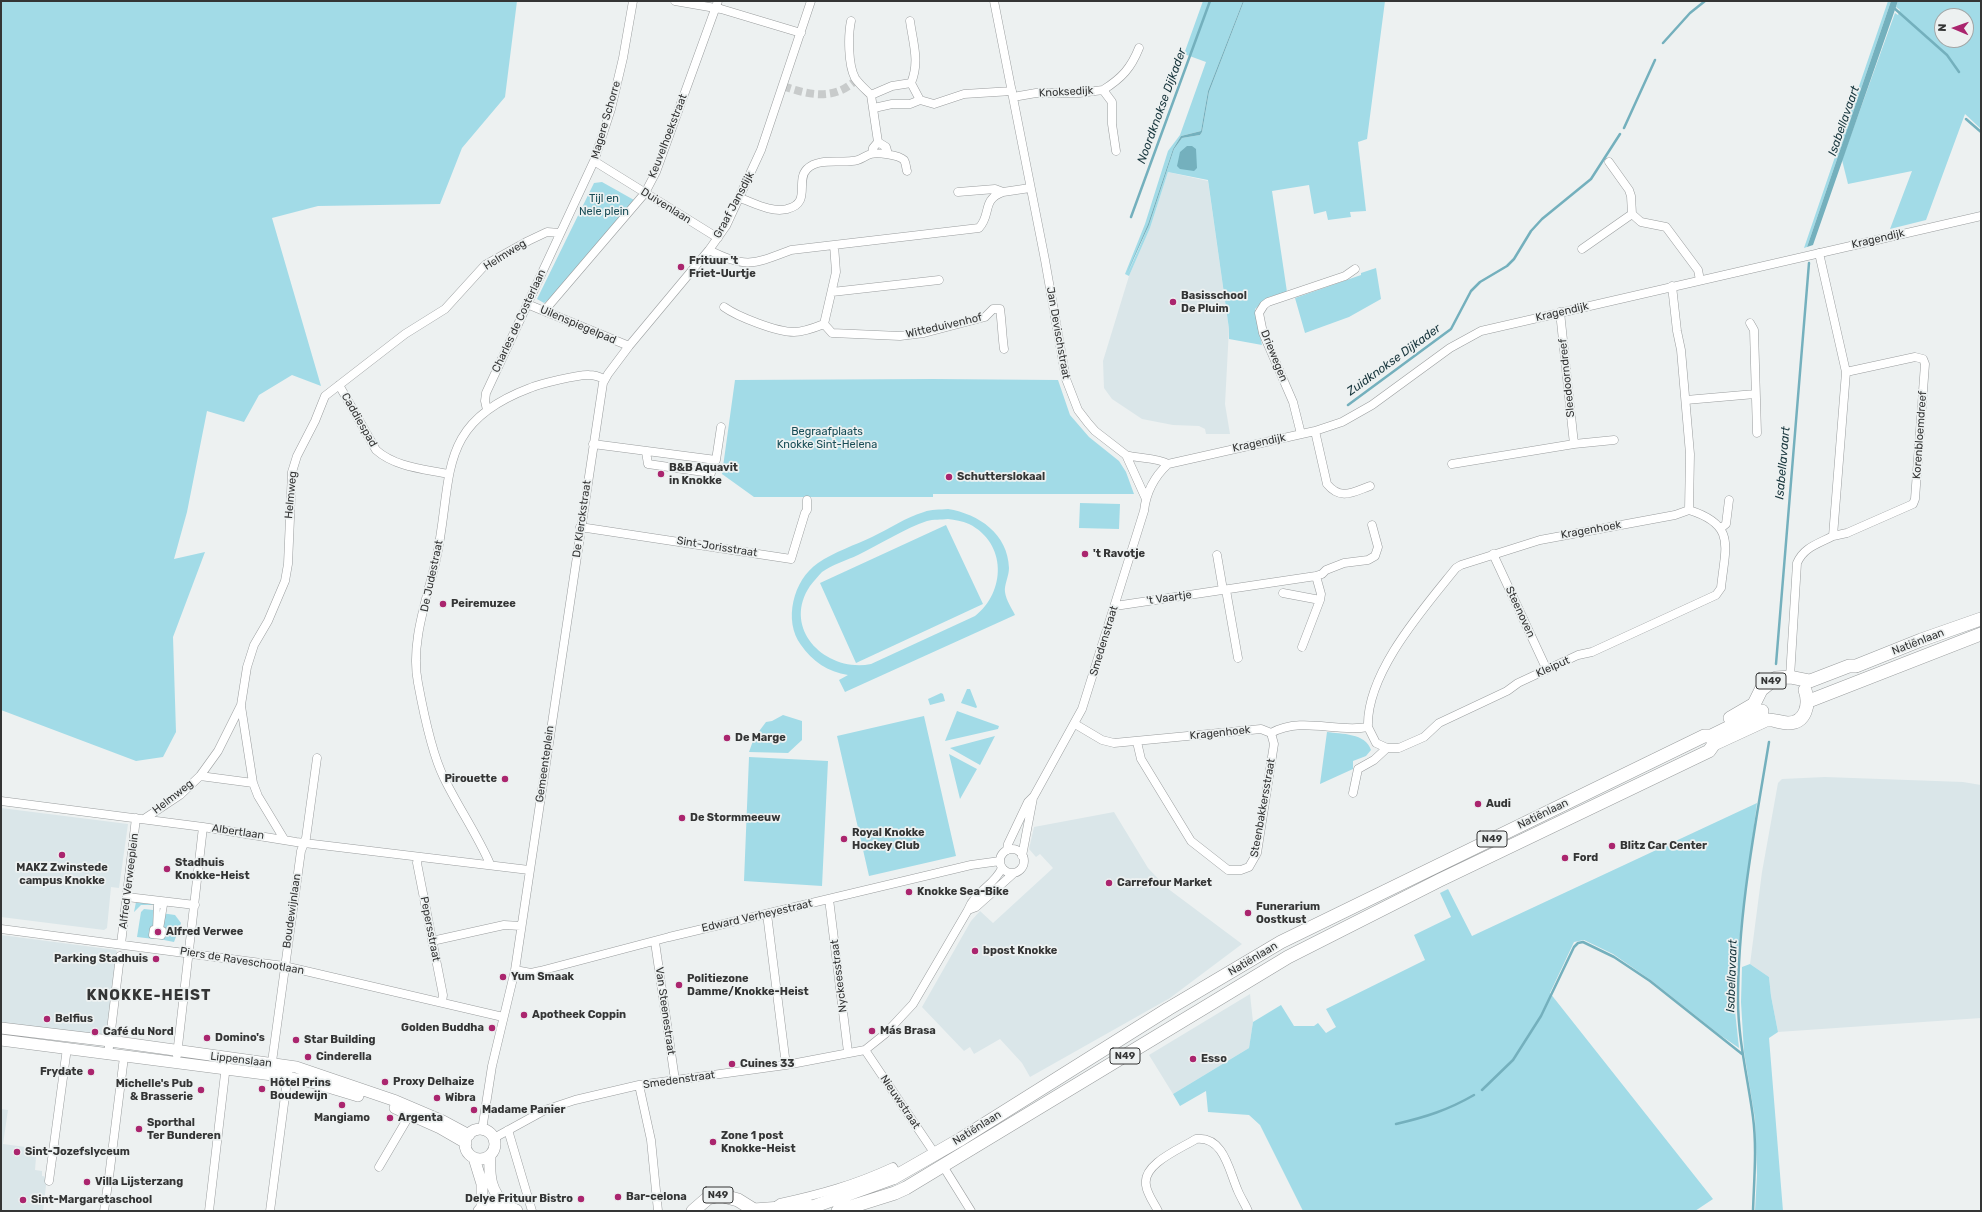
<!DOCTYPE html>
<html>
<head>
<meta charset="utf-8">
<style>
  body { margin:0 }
  #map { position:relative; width:1982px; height:1212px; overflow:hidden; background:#edf1f1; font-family:Rubik,sans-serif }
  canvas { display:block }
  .frame { position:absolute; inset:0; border:2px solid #343535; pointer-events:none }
  .north { position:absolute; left:1934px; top:8px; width:40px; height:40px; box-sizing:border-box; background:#edf1f1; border:1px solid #a3a6a6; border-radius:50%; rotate:272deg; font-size:11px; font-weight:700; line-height:16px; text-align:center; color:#343535 }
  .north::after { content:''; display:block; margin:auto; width:14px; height:18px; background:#aa256e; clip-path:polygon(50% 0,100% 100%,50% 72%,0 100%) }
</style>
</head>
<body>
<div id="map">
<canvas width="1982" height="1212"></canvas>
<div class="frame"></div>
<div class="north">N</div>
</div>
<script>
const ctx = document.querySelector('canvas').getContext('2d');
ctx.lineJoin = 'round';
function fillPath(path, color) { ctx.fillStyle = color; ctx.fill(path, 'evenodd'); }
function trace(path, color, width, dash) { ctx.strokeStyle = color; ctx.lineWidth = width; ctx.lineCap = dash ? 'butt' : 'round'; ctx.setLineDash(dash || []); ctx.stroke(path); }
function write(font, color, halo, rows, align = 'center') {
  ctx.font = font + ' Rubik,sans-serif'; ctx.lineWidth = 3.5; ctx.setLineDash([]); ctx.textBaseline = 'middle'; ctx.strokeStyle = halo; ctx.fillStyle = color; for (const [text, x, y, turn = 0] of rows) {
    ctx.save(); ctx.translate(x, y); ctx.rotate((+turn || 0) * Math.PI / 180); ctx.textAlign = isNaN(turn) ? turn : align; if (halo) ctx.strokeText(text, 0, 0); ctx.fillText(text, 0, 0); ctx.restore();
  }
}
fillPath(new Path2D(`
  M1168 172 1208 181 1229 329 1225 404 1230 434H1206L1205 429 1199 426 1173 425 1142 419 1112 399 1104 388 1103 361 1129 276 1150 228Z
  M1825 777 1963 782 1981 785V1018L1778 1032 1771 996 1769 977 1750 964 1762 872 1778 783 1782 779Z
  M1 808 128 824 119 888 111 887 107 928 104 930 1 917Z
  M1114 812 1148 868 1167 888 1242 944 1170 998 1030 1077 1022 1063 1000 1039 974 1054 970 1047 964 1051 922 1007 971 921 980 911 993 923 1053 868 1040 854 1036 857 1029 849 1034 827Z
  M1 935 116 950 118 954 109 1040 1 1026Z
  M1250 994 1253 1022 1249 1048 1173 1094 1149 1055Z
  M1 1109 8 1110 3 1144 33 1148 32 1156 36 1157 35 1170 42 1171V1176L47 1177 43 1211H1Z`), '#dae6e9');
fillPath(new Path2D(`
  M1 1H517L505 97 462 148 440 204 318 206 272 218 321 386 292 375 259 395 244 422 207 411 187 512 174 559 205 552 173 637 176 732 163 757 136 761 1 710Z
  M1203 1H1243L1208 91 1201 131 1181 136 1173 149 1148 224 1128 273 1149 225 1174 149 1182 138 1200 135 1202 132 1209 92 1244 1H1385L1367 139 1358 142 1366 211 1350 212 1351 217 1328 220 1326 211 1314 214 1309 185 1272 191 1287 292 1269 297 1255 309 1262 345 1229 339V329L1208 180 1168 172 1150 228 1129 276 1125 274 1145 224 1168 151 1180 135 1206 62 1184 54Z
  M1888 1H1891L1807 247 1804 248Z
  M1898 1H1981V129L1965 114 1926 220 1890 229 1912 171 1848 184 1842 160 1895 13 1898 15 1900 10 1896 7ZM1942 16H1966V40H1942Z
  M602 182 634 200 553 296 544 303 537 299 594 183Z
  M1376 268 1381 299 1349 317 1305 333 1295 298 1361 275V273Z
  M933 379 1058 380 1070 415 1089 437 1119 461 1126 472 1134 494H933V497H754L722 474 735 380Z
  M1080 503 1120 504 1119 529 1079 528Z
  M948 509C979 514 1008 534 1009 568 1009 576 1004 585 1005 592 1006 600 1012 609 1015 615L845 692 839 680 848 675C828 672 812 661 801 645 783 621 793 580 818 563 834 552 855 545 872 537 889 529 906 517 924 512 931 509 940 510 948 509ZM948 519C955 520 962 521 969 524 1007 543 1006 592 975 616L871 664C826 673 781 629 810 586 814 581 818 576 822 572 832 565 847 560 858 555 878 545 906 528 927 521 933 519 941 520 948 519Z
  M946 525 983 604 856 663 820 583Z
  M967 689H970L977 707 976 708 961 703Z
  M941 693 943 694 945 701 930 705 928 699Z
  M957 711 999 726 998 729 945 741Z
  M783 715 802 721V740L788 753 749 752 754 738 766 722 772 721Z
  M924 716 956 856 869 876 837 736Z
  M1327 732C1341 734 1366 733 1371 750L1366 756 1353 761V769L1320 784Z
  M995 736 980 765 950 748Z
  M949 754 977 769 960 799Z
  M749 757 828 761 822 886 744 881Z
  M1757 803 1736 966 1734 1002 1739 1048 1720 1035 1652 981 1613 954 1584 940 1574 942 1550 993 1713 1199 1695 1211H1303L1260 1125 1249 1115 1208 1112 1206 1091 1180 1106 1173 1094 1249 1048 1253 1022 1281 1005 1294 1026H1314L1318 1023 1326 1033 1336 1027 1326 1009 1425 960 1414 935 1451 917 1440 893 1448 889 1472 936Z
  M136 902 157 905 154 939 137 937 141 912 144 909 153 910 154 905H141L134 912Z
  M161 913 175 915 181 923 174 942 159 939V936H162Z
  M1750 964 1769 977 1771 996 1778 1032 1769 1038 1783 1211H1755L1757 1175 1755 1119 1744 1052 1741 1002 1742 967Z`), '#a2dbe7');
fillPath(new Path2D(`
  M1243 1H1244L1209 92 1202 132 1200 135 1182 138 1174 149 1149 225 1127 273 1148 224 1173 149 1181 136 1201 131 1208 91Z
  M1891 1H1898L1813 245 1807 247Z
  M1187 146H1192L1196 149 1197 168 1194 171 1180 169 1177 166 1180 152Z`), '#74b0bd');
trace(new Path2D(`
  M1894 8 1947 55 1959 72
  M1663 43 1690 13 1705 1
  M1966 119 1981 132
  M1624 128 1655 60
  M1131 217 1210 1
  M1348 405 1451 329 1471 291 1480 282 1507 266 1514 259 1531 231 1542 219 1591 179 1620 134
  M1776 664 1809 263
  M1482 1090 1513 1060 1541 1016 1574 947 1578 943 1583 942 1614 957 1650 981 1742 1054
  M1396 1124C1426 1117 1448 1110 1474 1095
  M1753 1211C1754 1180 1757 1148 1753 1117 1748 1079 1738 1040 1738 1000 1738 914 1755 827 1769 742`), '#74b0bd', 2.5);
trace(new Path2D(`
  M783 86C809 95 834 101 856 80`), '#c8cbcb', 8, [8, 4]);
const pedestrian = new Path2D(`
  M157 905H164L160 929 163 930 162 936 152 935 153 929H156Z`);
const minor = new Path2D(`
  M675 1 721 9 801 33
  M994 1 1045 260 1066 379 1078 410 1088 423 1095 431 1126 455 1146 499
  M851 21C848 35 848 65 855 78 859 84 866 90 871 95
  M910 21C913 43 920 62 911 83
  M911 83 920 100 934 104 964 94 1012 91
  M1103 90C1122 78 1131 68 1139 48
  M871 95 878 142
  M871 95 892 86 911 83
  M1013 97 1036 93H1079L1103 90 1112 102V124L1116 151
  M874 108 892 104H910L920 100
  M872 153 873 148 878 142 886 147 888 154
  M594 161 718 238
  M1609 162 1629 190 1631 196 1632 214
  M958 192 995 189 1003 192 1030 188
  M740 198C754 203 772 213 787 209 812 203 795 181 807 169 818 158 838 163 852 161 860 161 864 156 871 154 877 152 899 155 904 160 906 163 906 168 907 171
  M834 245 836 272 824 324 832 333 900 336 924 333 985 317 993 309H1000C1002 323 1002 335 1004 349
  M1582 249 1632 214 1641 222 1666 227 1698 270 1700 280
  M709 250C746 269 754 264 791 250L979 228C992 214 981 200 1003 192
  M1672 286 1677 331 1681 350 1690 454 1689 510
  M832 292 939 280
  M527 304 629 346
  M724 307C738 317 777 332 794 332 804 332 814 328 824 324
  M545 310 645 193 656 172 718 1
  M1560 312 1574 444
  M1750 323 1754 330 1757 433
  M339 385 376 450C395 467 424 469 448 474
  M1686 400 1755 394
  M487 410 485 401 486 393 594 161 611 109 623 58 633 1
  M1315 431 1327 484C1341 501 1353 492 1370 486
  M1301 434 1293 402 1263 333 1259 313 1264 305 1268 302 1345 276 1355 269
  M593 444 716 460 721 427
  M646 452 648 464 711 473
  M1126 455C1139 459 1156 457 1168 464
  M1452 464 1574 444 1614 440
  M580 527 791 559 805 513 807 510V500
  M1721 528 1726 524 1729 500
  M1833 536 1847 533 1913 504 1915 499 1925 364 1923 359 1915 357 1846 372
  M1493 554 1547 670
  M1217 555 1223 590
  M1226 590 1238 658
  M1283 593 1320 600
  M1115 606 1316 576 1322 574 1326 570 1344 563 1368 560 1375 556 1378 547 1372 525
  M1302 647 1320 600 1321 594 1316 576
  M1790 677 1797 563C1804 547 1818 544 1833 536L1846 372 1819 253
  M241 706 253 783 258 796 284 839
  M1075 724 1102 740 1114 743 1261 729 1271 733C1303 716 1335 733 1368 727L1376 743 1387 748H1399L1424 737 1439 723 1507 691 1518 683 1578 655 1592 652 1716 595 1721 588C1725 547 1737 525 1689 510
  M1368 727C1366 673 1424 608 1456 568L1461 565 1540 540 1675 515 1689 510
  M1137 742 1141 759 1191 841 1228 870H1241L1249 867 1257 853 1274 744 1271 733
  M200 776 253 783
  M1353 793 1358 769 1374 760 1387 748
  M1 801 203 827 296 842 529 870
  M144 819 180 795 200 776 218 751 241 705 247 667 254 645 268 621 285 581 288 564 292 472 297 456 315 421 325 396 405 334 445 309 485 265 528 241 547 232 560 233
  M1000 861a12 12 0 1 1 24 0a12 12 0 1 1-24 0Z
  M1007 850 1008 844 1028 802 1034 796 1082 709 1144 511C1146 493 1155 476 1168 464L1315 431 1342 422 1372 405 1450 348 1481 331 1981 216
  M1022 856 1033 798
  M418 857 417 863 443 995 442 1002
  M490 864C477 834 458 807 444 778 432 754 423 710 418 683 410 643 427 599 436 560 454 478 434 424 530 388 539 384 580 374 589 375 594 375 600 377 604 379
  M127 897 195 905
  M829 899 848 1052
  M968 910 976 907 1014 873
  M767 914 786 1065
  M1 929 284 966 503 1017
  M432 941 504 925 521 926
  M655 942 675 1080
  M121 944 136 818
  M515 970 531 973 540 971 669 937 971 865 1000 861
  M865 1050 935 1154
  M108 1055 120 956
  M177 1055 203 827
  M271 1069 301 851 306 838 317 758
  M639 1085 651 1140 658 1211
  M482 1130 492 1066 515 970 603 383 608 374 629 346 709 250 726 226 761 150 811 1
  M508 1130 532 1211
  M494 1138 545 1110 575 1100 639 1085 786 1065 865 1050 885 1034 913 1004 968 910C975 891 994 886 1002 868
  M943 1166 971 1211
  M379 1167 412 1111
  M49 1181 67 1048
  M777 1205 780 1203C821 1194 854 1185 893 1167L898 1175
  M104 1211 109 1177 124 1057
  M209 1211 226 1065
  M270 1211 288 1073
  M1158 1211C1154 1203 1147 1194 1146 1185 1142 1164 1180 1149 1196 1139 1224 1136 1229 1171 1238 1191 1241 1198 1245 1204 1248 1211`);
const secondary = new Path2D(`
  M1 1028 110 1041 296 1067 396 1101 443 1121 469 1135
  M1 1040 288 1077 315 1083 358 1096
  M395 1108 440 1128 466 1143
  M465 1144a15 15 0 1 1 30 0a15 15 0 1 1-30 0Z
  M490 1156C489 1178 490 1189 506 1207
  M474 1158 482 1184V1209`);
const primary = new Path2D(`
  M1809 701 1981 634
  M1730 718 1754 704 1761 690 1776 678 1790 677 1810 681 1849 666H1856L1921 640 1981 619
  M480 1211C490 1203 505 1205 516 1211
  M693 1211 708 1198 720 1195 738 1200 754 1210 809 1206
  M801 1211 893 1178 961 1139 1168 1009 1281 942 1704 736H1711L1762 711
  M838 1211 895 1193 906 1188 1288 957 1440 880 1709 751 1714 744 1766 720C1774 719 1780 723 1788 723 1806 723 1810 704 1805 690`);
trace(pedestrian, '#9a9d9e', 7);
trace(minor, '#9a9d9e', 9);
trace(secondary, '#9a9d9e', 12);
trace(primary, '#9a9d9e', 14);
trace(pedestrian, '#fff', 6);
trace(minor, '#fff', 8);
trace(secondary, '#fff', 11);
trace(primary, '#fff', 13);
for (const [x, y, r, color] of [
  [681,267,4,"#aa256e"],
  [1173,302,4,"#aa256e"],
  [661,474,4,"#aa256e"],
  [949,477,4,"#aa256e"],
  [1085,554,4,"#aa256e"],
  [443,604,4,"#aa256e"],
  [727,738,4,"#aa256e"],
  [505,779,4,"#aa256e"],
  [1478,804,4,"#aa256e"],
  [682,818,4,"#aa256e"],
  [844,839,4,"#aa256e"],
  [1612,846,4,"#aa256e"],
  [62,855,4,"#aa256e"],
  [1565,858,4,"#aa256e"],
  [167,869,4,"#aa256e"],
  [1109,883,4,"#aa256e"],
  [909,892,4,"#aa256e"],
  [1248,913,4,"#aa256e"],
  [158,932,4,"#aa256e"],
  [975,951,4,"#aa256e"],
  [156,959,4,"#aa256e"],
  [503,977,4,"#aa256e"],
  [679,985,4,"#aa256e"],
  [524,1015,4,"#aa256e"],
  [47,1019,4,"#aa256e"],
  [492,1028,4,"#aa256e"],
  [872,1031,4,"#aa256e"],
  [95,1032,4,"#aa256e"],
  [207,1038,4,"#aa256e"],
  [296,1040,4,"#aa256e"],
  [308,1057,4,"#aa256e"],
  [1193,1059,4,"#aa256e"],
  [732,1064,4,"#aa256e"],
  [91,1072,4,"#aa256e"],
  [385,1082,4,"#aa256e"],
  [262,1089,4,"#aa256e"],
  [201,1090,4,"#aa256e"],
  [437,1098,4,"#aa256e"],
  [342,1105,4,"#aa256e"],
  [474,1110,4,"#aa256e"],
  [390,1118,4,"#aa256e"],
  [139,1129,4,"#aa256e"],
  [713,1142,4,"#aa256e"],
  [17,1152,4,"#aa256e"],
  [87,1182,4,"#aa256e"],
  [618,1197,4,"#aa256e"],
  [581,1199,4,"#aa256e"],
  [23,1200,4,"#aa256e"]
]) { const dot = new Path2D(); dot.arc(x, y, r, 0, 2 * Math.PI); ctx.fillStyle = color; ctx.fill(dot); trace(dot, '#edf1f1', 1.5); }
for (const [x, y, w] of [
  [1771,681,30],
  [1492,839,30],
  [1125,1056,30],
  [718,1195,30]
]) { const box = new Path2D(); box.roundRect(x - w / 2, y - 8, w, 16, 3); ctx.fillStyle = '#edf1f1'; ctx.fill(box); trace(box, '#343535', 1); }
write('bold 10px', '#343535', null, [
  ["N49",1771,681],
  ["N49",1492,839],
  ["N49",1125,1056],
  ["N49",718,1195]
]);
write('11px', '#343535', '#edf1f1', [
  ["Knoksedijk",1066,92,-3],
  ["Magere Schorre",606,120,-74],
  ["Keuvelhoekstraat",668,136,-69],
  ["Graaf Jansdijk",734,205,-62],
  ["Duivenlaan",666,206,32],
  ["Kragendijk",1878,239,-13],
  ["Helmweg",505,255,-32],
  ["Kragendijk",1562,312,-13],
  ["Charles de Costerlaan",519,321,-65],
  ["Uilenspiegelpad",578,325,23],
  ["Witteduivenhof",944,326,-13],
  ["Jan Devischstraat",1058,333,80],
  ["Driewegen",1274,356,68],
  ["Sleedoorndreef",1567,378,-96],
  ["Caddiespad",359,420,60],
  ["Korenbloemdreef",1920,435,-86],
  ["Kragendijk",1259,443,-12],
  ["Helmweg",291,495,-85],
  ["De Klerckstraat",582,519,-82],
  ["Kragenhoek",1591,530,-10],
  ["Sint-Jorisstraat",717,547,9],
  ["De Judestraat",432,576,-78],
  ["'t Vaartje",1169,598,-8],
  ["Steenoven",1520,612,65],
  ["Smedenstraat",1104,641,-73],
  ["Natiënlaan",1918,642,-21],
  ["Kleiput",1553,667,-24],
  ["Kragenhoek",1220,733,-6],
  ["Gemeenteplein",545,764,-82],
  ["Helmweg",173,797,-38],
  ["Steenbakkersstraat",1263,808,-80],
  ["Natiënlaan",1543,814,-26],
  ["Albertlaan",238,832,8],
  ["Alfred Verweeplein",129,881,-83],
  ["Boudewijnlaan",292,911,-82],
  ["Edward Verheyestraat",757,916,-13],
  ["Pepersstraat",430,929,79],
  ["Natiënlaan",1253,959,-31],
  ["Piers de Raveschootlaan",242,961,9],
  ["Nyckeesstraat",839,976,-97],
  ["Van Steenestraat",665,1011,82],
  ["Lippenslaan",241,1060,7],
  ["Smedenstraat",679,1080,-8],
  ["Nieuwstraat",900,1102,56],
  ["Natiënlaan",977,1128,-32]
]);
write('11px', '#174c56', '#edf1f1', [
  ["Tijl en",604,199],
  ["Nele plein",604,212],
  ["Begraafplaats",827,432],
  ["Knokke Sint-Helena",827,445]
]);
write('bold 11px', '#343535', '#edf1f1', [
  ["Frituur 't",689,261],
  ["Friet-Uurtje",689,274],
  ["Basisschool",1181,296],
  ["De Pluim",1181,309],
  ["B&B Aquavit",669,468],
  ["in Knokke",669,481],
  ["Schutterslokaal",957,477],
  ["'t Ravotje",1093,554],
  ["Peiremuzee",451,604],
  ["De Marge",735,738],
  ["Pirouette",497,779,"right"],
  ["Audi",1486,804],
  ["De Stormmeeuw",690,818],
  ["Royal Knokke",852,833],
  ["Hockey Club",852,846],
  ["Blitz Car Center",1620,846],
  ["Ford",1573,858],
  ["Stadhuis",175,863],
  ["Knokke-Heist",175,876],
  ["MAKZ Zwinstede",62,868,"center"],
  ["campus Knokke",62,881,"center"],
  ["Carrefour Market",1117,883],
  ["Knokke Sea-Bike",917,892],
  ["Funerarium",1256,907],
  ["Oostkust",1256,920],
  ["Alfred Verwee",166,932],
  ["bpost Knokke",983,951],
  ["Parking Stadhuis",148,959,"right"],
  ["Yum Smaak",511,977],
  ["Politiezone",687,979],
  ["Damme/Knokke-Heist",687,992],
  ["Apotheek Coppin",532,1015],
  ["Belfius",55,1019],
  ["Golden Buddha",484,1028,"right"],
  ["Más Brasa",880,1031],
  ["Café du Nord",103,1032],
  ["Domino's",215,1038],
  ["Star Building",304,1040],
  ["Cinderella",316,1057],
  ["Esso",1201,1059],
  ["Cuines 33",740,1064],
  ["Frydate",83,1072,"right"],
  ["Proxy Delhaize",393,1082],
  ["Hôtel Prins",270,1083],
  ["Boudewijn",270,1096],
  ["Michelle's Pub",193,1084,"right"],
  ["& Brasserie",193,1097,"right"],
  ["Wibra",445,1098],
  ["Madame Panier",482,1110],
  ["Mangiamo",342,1118,"center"],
  ["Argenta",398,1118],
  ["Sporthal",147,1123],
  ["Ter Bunderen",147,1136],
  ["Zone 1 post",721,1136],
  ["Knokke-Heist",721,1149],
  ["Sint-Jozefslyceum",25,1152],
  ["Villa Lijsterzang",95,1182],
  ["Bar-celona",626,1197],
  ["Delye Frituur Bistro",573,1199,"right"],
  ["Sint-Margaretaschool",31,1200]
], 'left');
write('italic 12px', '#17353c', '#edf1f1', [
  ["Noordknokse Dijkader",1162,106,-70],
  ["Isabellavaart",1844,121,-71],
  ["Zuidknokse Dijkader",1394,360,-36],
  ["Isabellavaart",1783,463,-85],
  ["Isabellavaart",1732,976,-88]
]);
ctx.letterSpacing = '1px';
write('bold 15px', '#343535', '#edf1f1', [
  ["KNOKKE-HEIST",149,996]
]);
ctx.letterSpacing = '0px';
</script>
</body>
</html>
